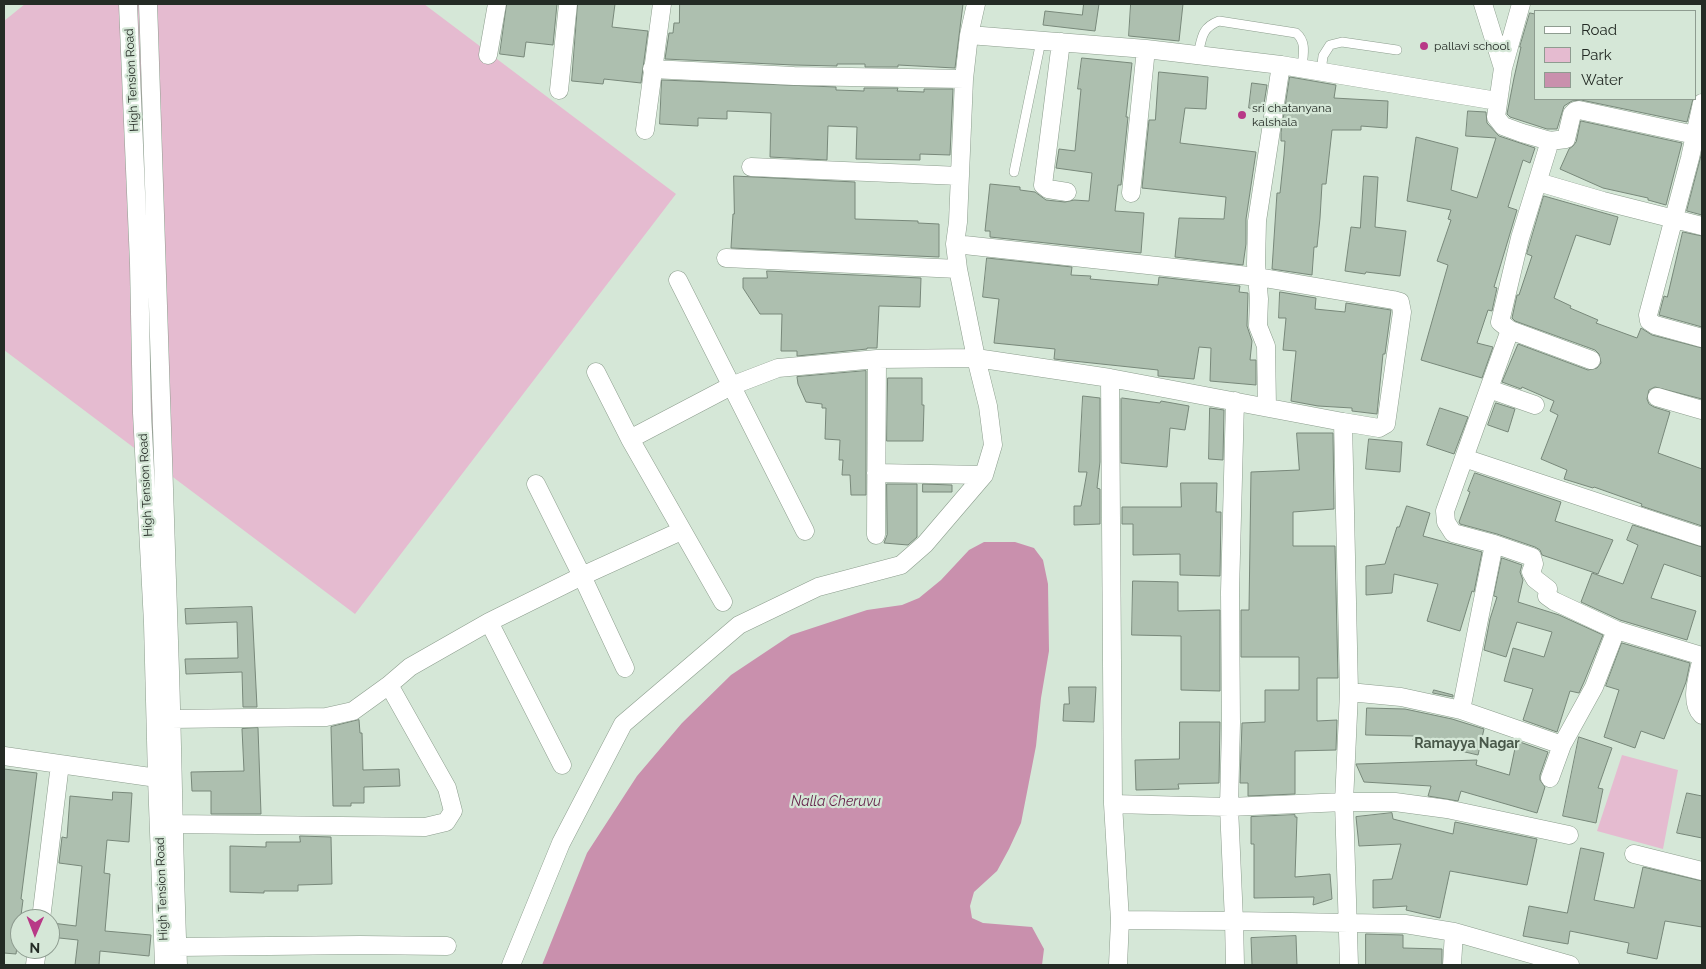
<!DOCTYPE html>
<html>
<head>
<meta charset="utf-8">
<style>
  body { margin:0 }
  #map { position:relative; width:1706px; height:969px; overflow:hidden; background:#d5e7d7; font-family:Raleway,sans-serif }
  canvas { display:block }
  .frame { position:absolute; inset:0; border:5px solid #242b25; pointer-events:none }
  .legend { position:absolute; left:1534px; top:10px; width:162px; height:90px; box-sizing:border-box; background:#d5e7d7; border:1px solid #8e9c90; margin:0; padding:6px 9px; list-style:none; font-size:15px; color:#242b25 }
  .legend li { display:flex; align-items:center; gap:10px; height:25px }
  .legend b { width:25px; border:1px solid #8e9c90 }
  .north { position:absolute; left:10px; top:909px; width:50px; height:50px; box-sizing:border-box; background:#d5e7d7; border:1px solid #8e9c90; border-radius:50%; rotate:181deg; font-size:14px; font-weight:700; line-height:20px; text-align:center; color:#242b25 }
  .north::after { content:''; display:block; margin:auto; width:18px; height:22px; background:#b83987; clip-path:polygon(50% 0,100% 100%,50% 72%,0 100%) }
</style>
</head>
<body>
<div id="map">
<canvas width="1706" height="969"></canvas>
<div class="frame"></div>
<ul class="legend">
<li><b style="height:6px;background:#fff"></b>Road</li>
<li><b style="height:14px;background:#e5bbd0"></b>Park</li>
<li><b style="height:14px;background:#c990ad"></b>Water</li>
</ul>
<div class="north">N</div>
</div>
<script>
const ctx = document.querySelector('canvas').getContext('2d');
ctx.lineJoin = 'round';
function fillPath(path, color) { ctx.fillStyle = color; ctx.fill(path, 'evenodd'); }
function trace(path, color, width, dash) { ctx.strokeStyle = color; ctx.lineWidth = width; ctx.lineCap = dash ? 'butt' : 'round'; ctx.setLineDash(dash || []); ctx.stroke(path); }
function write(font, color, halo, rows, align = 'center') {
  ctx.font = font + ' Raleway,sans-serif'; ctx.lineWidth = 4.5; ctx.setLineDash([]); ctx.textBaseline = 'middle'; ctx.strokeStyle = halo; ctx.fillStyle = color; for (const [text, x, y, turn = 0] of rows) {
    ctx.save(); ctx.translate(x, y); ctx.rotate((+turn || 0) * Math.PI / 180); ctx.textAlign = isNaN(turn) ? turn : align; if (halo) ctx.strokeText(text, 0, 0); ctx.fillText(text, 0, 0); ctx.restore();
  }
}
fillPath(new Path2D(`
  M25 4H424L676 194 355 614 4 350V21Z
  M1622 755 1678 770 1663 849 1597 831Z`), '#e5bbd0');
fillPath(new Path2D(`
  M984 542H1015L1034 548 1043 560 1048 584 1049 651 1041 698 1036 746 1021 823 1009 849 997 871 974 892 970 906 972 918 983 923 1032 927 1044 949 1042 965H542L587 853 637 776 682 723 731 675 791 635 867 610 902 605 919 598 941 580 969 550Z`), '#c990ad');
const building = new Path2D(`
  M507 4H557L553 45 526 42 524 57 500 54Z
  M578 4H615L612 27 648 31 641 83 604 79 603 84 572 81Z
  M680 4H963L955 68 898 65V67H865V64H837V66L794 65 665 59 669 33H673L674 23H679Z
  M1084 4H1099L1095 31 1043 25 1045 11 1082 15Z
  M1131 4H1183L1179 41 1129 36Z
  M1530 13 1535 14V99H1693L1687 122 1581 100 1572 101 1564 106 1557 129H1547L1510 117 1507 114 1514 78 1521 47H1520Z
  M1082 58 1132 63 1126 117H1128L1121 185H1118L1115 211 1144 213 1141 253 990 237V231H985L990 184 1020 187V190L1035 192 1046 200 1065 202 1074 200 1089 201 1092 173 1056 168 1059 149 1075 151 1081 89H1078Z
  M1159 72 1208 77 1206 109 1185 108 1180 143 1256 152 1246 219V244L1243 265 1175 257 1179 218 1224 219 1226 197 1142 188 1149 120H1155Z
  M1290 77 1336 85 1334 98 1388 101 1387 128 1361 126V130H1332L1326 184H1322L1320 218 1317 247H1314L1312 275 1272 269 1277 193H1280L1284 155 1285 141H1281V133Z
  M662 80 836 87V90L864 91V88H898L897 91 924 92V89H953L950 155 920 154V160L856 159 857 127 828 126 827 160 770 157 771 113 727 111V119L698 118V126L660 124Z
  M1252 83 1267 85 1263 110 1249 108Z
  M1468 111 1486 112 1487 123 1499 136 1535 148 1530 163 1523 160 1508 207 1517 210 1494 287 1497 288 1492 311 1488 310 1477 343 1493 347 1482 378 1421 360 1448 265 1437 261 1451 220 1448 219 1451 210 1407 201 1416 137 1458 148 1451 190 1477 198 1496 138 1466 136Z
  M1581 121 1682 143 1666 205 1648 200V198L1603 188 1560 169 1569 149 1573 146 1576 142Z
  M1702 152V215L1687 211Z
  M734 176 855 182V219L918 221V223L939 224V257L731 248 733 214H734Z
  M1364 176 1378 177 1375 227 1406 231 1400 276 1366 272 1365 274 1345 271 1351 227 1360 228Z
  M1544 196 1618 217 1610 245 1576 235 1554 298 1571 306 1570 308 1598 320 1596 323 1637 338 1641 328 1652 335 1702 348V399L1655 387 1649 390 1647 399 1649 404 1654 407 1670 412 1658 453 1702 469V526L1641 506 1642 504 1594 487 1593 488 1564 479 1567 470 1541 459 1558 415 1550 411 1554 401 1522 387 1521 389 1502 382 1518 344 1588 370 1597 368 1601 363 1599 354 1595 350 1515 321 1512 318 1517 295H1519L1532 256 1527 254Z
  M1683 232 1702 236V327L1659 315 1664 296 1667 297Z
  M987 258 1072 267 1071 275 1091 276 1090 279 1158 285 1159 277 1240 286 1239 292 1248 293 1247 326 1252 341 1250 360H1256V385L1210 381 1211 348 1199 347 1194 379 1158 376V370L1054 359 1055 349 994 343 999 299 983 297Z
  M767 271 921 278 920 307 879 306 877 348H867V349L797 356V351H781L782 314H760L743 288V278H767Z
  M1280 292 1316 298 1315 309 1345 312 1346 303 1391 310 1385 354H1383L1377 414 1352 411V408L1318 406 1291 401 1296 351 1283 350 1286 318H1279Z
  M866 371V495H851L850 475H842L843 460H839L840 440 825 439 826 408H822V404L806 402 798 384 797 377Z
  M888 378H922V405H924L923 441H887Z
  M1083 396 1100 398V462L1097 488 1100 489V524L1074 525V506H1081L1087 472H1079Z
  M1122 398 1160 403 1161 401 1189 406 1185 430 1170 428 1167 467 1121 463V399Z
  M1496 403 1515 409 1508 432 1488 425Z
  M1210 408 1224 410 1223 460 1209 459Z
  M1440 408 1468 417 1454 454 1427 445Z
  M1297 433H1333L1334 509 1293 512V546H1335L1338 678H1317V721L1337 720 1336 750 1295 751V794L1248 796V783H1240L1242 723 1265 722V690H1299V657H1241V610H1249L1251 472 1299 470Z
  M1369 439 1402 442 1400 472 1366 469Z
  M1475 473 1561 502 1555 521 1613 540 1598 574 1542 555 1540 550 1535 547 1497 534 1460 524 1459 522 1470 492 1468 491Z
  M1181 483H1217L1216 512H1221L1220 576 1180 575V554L1133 555V524H1122V507H1181Z
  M887 484H917V537L908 545 884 543 887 535Z
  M923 484 952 485V492H923Z
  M1407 506 1430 513 1423 536 1482 552 1474 592 1472 591 1460 631 1427 621 1438 584 1394 574 1392 593 1366 595V566L1385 564 1397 527H1399Z
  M1633 525 1702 547V577L1664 564 1651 598 1696 611 1687 640 1620 620 1581 602 1592 573 1623 584 1638 545 1627 540Z
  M1502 558 1522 565 1520 572 1523 580 1518 602 1559 615 1603 635 1584 682 1579 693 1570 691 1557 732 1523 720 1533 689 1504 681 1513 648 1544 657 1552 632 1517 622 1506 657 1484 650 1490 619 1497 597 1494 596Z
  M1133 581 1178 582V611L1220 610V691L1181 690V636L1132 635Z
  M252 607 257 707H243L242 672 186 674 185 659 238 658 237 622 186 624 185 609Z
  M1622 643 1690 663 1686 682 1664 739 1641 731 1635 748 1604 737 1619 690 1606 686Z
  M1069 687H1096L1094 722 1063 721 1064 704H1069Z
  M1434 690 1453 695V697L1433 693Z
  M1367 708 1405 709 1452 719 1484 729 1478 755 1413 740 1414 736 1366 735Z
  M359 720 360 733H362L363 770 399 769 400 786 364 787V803H351V806H333L331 727Z
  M1180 722H1220L1219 783 1178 784 1179 789 1136 790 1135 760 1179 759Z
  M258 728 261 814H211V791H192L191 772 244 771 242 729Z
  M1579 737 1612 748 1598 788 1603 789 1596 823 1563 816Z
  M1517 741 1548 752 1540 775V780L1545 787 1537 813 1461 791 1458 801 1428 796 1431 786 1364 782 1356 764 1477 760 1476 765 1509 775Z
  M4 769 37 773 21 899 23 900 16 954 4 953Z
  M113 792 132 793 129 842 107 840 104 873 110 874 105 931 151 935 149 956 100 951 99 965H75L78 940 50 937 52 923 76 926 82 866 59 863 62 837 67 838 70 796 112 800Z
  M1687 793 1702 796V838L1677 833Z
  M1392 813 1393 819 1453 834 1455 822 1537 839 1527 885 1450 871 1440 918 1406 910 1407 906 1373 908V880L1392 879 1401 844 1359 846 1356 817Z
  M1295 815V817H1297L1295 877 1330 874 1332 899 1313 905 1314 897 1254 898V844H1251V817Z
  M300 836 331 837 332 884 298 885V891H264V893L230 892V846L266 847V842H300Z
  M1581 848 1604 853 1594 900 1634 908 1643 867 1702 881V927L1665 921 1657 959 1627 953 1629 943 1570 931 1568 944 1523 936 1529 906 1567 913Z
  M1366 934 1403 935V948L1442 949V965H1366Z
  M1296 936 1297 965H1252L1251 938Z`);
fillPath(building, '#adbfaf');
trace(building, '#78887a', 1);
const lane = new Path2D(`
  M1198 55C1202 38 1201 28 1219 21L1296 33C1307 42 1303 55 1302 68
  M1321 72 1323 56 1330 45 1342 42 1397 50
  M1014 172 1041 41`);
const street = new Path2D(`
  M128 4 139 263 142 413 153 623 157 778 164 965
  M148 4C156 226 163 448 170 671 173 769 174 867 178 965
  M976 4 969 35 1146 49 1281 65 1497 101
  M1483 4 1503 68 1496 117 1503 126 1522 133 1550 141 1566 139 1572 114 1575 111 1579 110 1695 135
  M1061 42 1043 185 1048 189 1067 192
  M488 55 497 4
  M1503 68 1521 4
  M652 69 794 76 964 79
  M559 90 568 4
  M1702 103 1690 158 1648 315 1649 321 1655 325 1702 338
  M645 130 662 4
  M751 167 960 176
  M1538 182 1603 201 1702 226
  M1131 193 1146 49
  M955 244 1258 277 1393 300 1400 302 1402 312 1386 424 1379 428 1343 422
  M726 258 958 269
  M678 280 805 531
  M1510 330 1591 360
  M596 372 630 439 723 602
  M1110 378 1113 804 1120 920 1234 921 1235 965
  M1489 389 1535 405
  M1657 397 1702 410
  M1235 401 1230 592 1231 723 1229 807 1234 921 1405 924 1454 932 1570 965
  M1267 407 1266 346 1258 326 1259 299 1256 264 1257 221 1281 65
  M630 439 731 386 778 368 877 359
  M1464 458 1702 537
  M876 473 984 475
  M536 484 582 576 625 668
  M876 535 877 359 976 358 1110 378 1343 422 1349 692 1344 802 1349 965
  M1494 544 1532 557 1534 564 1531 572 1535 579 1548 589 1547 596 1554 601 1616 630
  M489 622 562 765
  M1702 657C1699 674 1688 701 1702 715
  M1349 692 1401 697 1461 710 1562 745
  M1461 710 1494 544 1453 533 1446 522 1445 511 1510 330 1500 322 1520 238 1550 141
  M171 719 326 717 353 711 389 685 410 667 489 622 582 576 681 531
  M4 756 157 778
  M1550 778 1562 745 1594 687 1616 630 1702 656
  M1113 804 1229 807 1344 802H1395L1447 809 1569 835
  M173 824 425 827 446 822 453 811 447 788 389 685
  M1634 854 1702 871
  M41 919 60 764
  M177 947 360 945 447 946
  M35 965 37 949
  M511 965 561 843 623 724 739 625 818 587 901 565 925 544 984 475 993 445 988 406 976 358 958 269 955 244 958 222 964 79 969 35
  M1118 965 1120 920
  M1452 965 1454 932`);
trace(lane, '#8c9d8d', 10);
trace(street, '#8c9d8d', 19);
trace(lane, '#fff', 9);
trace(street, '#fff', 18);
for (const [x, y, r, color] of [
  [1424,46,5,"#b83987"],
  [1242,115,5,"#b83987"]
]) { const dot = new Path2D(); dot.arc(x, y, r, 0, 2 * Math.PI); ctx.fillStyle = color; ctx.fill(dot); trace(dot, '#d5e7d7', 2); }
write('12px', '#242b25', '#d5e7d7', [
  ["pallavi school",1434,46],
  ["sri chatanyana",1252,108],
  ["kalshala",1252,122]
], 'left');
write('12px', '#242b25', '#d5e7d7', [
  ["High Tension Road",132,80,-93],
  ["High Tension Road",146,485,-93],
  ["High Tension Road",162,889,-92]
]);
write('bold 14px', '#49584a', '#d5e7d7', [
  ["Ramayya Nagar",1467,744]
]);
write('italic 14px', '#66234b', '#d5e7d7', [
  ["Nalla Cheruvu",836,802]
]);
</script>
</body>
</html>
